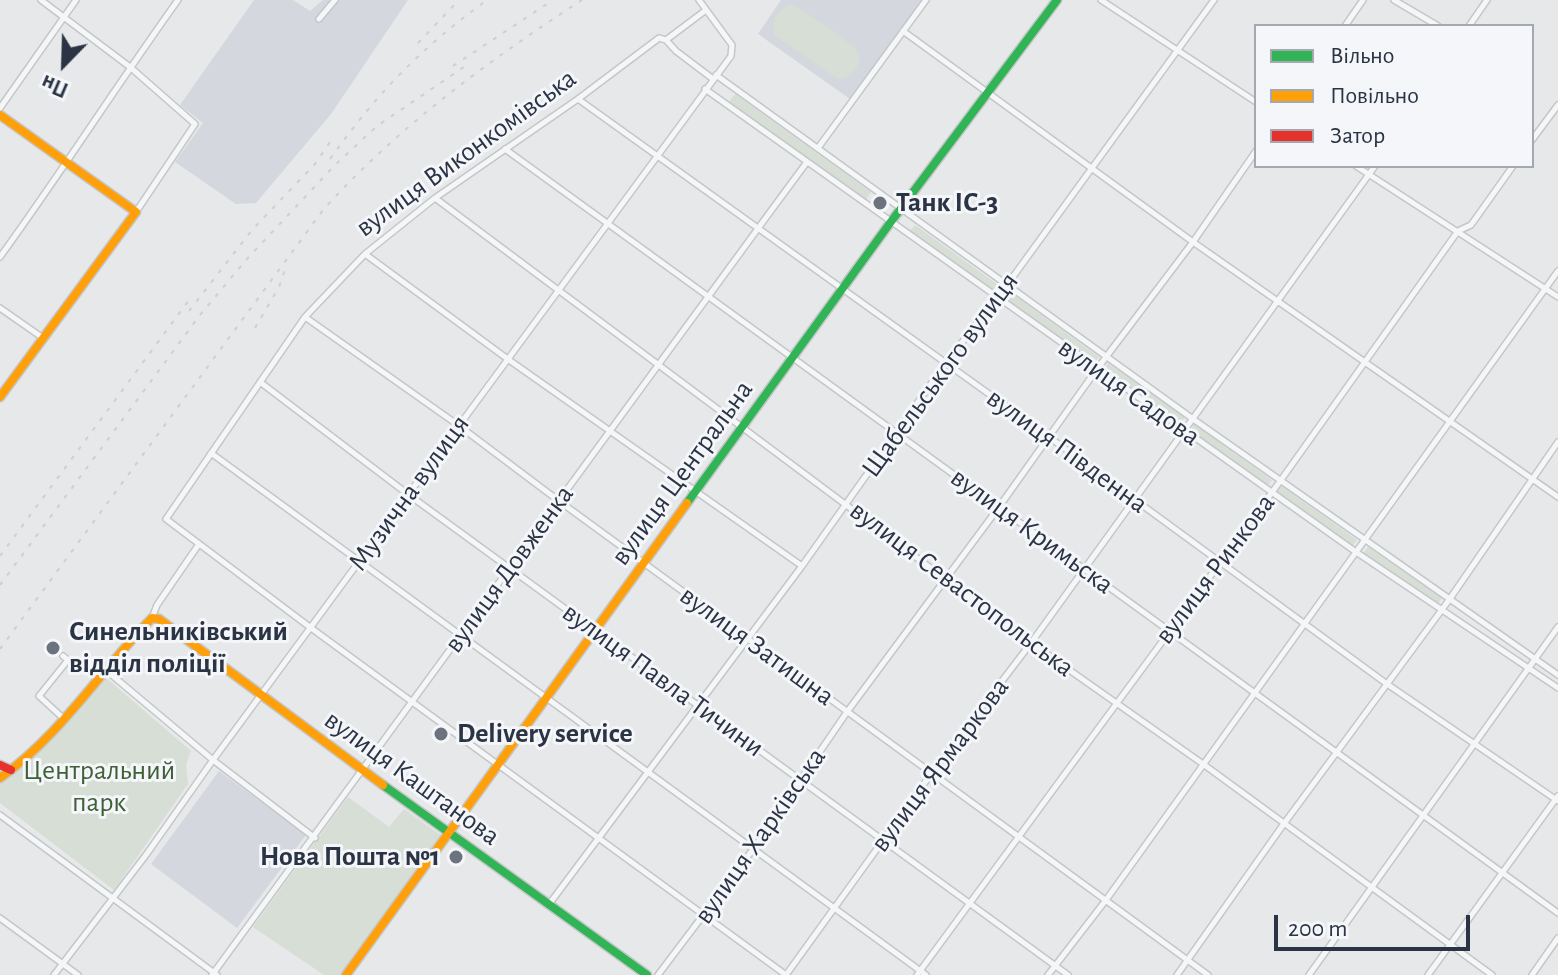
<!DOCTYPE html>
<html>
<head>
<meta charset="utf-8">
<style>
  body { margin:0 }
  #map { position:relative; width:1558px; height:975px; overflow:hidden; background:#e6e8ea; font-family:"Alegreya Sans",sans-serif }
  canvas { display:block }
  .legend { position:absolute; left:1254px; top:24px; width:280px; height:144px; box-sizing:border-box; background:#f4f6f9; border:2px solid #a4a8b1; margin:0; padding:10px 14px; list-style:none; font-size:24px; color:#2b3445 }
  .legend li { display:flex; align-items:center; gap:16px; height:40px }
  .legend b { width:40px; border:2px solid #a4a8b1 }
  .north { position:absolute; left:24px; top:24px; width:80px; height:80px; -webkit-text-stroke:6px #f4f6f9; paint-order:stroke; rotate:203deg; font-size:22px; font-weight:700; line-height:32px; text-align:center; color:#2b3445 }
  .north::after { content:''; display:block; margin:auto; width:28px; height:36px; background:#2b3445; clip-path:polygon(50% 0,100% 100%,50% 72%,0 100%) }
  .scale { position:absolute; left:1274px; top:915px; width:196px; height:36px; box-sizing:border-box; border:4px solid #2b3445; border-top:0; padding-left:10px; font-size:24px; line-height:28px; white-space:nowrap; color:#2b3445; -webkit-text-stroke:6px #f4f6f9; paint-order:stroke }
</style>
</head>
<body>
<div id="map">
<canvas width="1558" height="975"></canvas>
<ul class="legend">
<li><b style="height:10px;background:#30b455"></b>Вільно</li>
<li><b style="height:10px;background:#ff9f0a"></b>Повільно</li>
<li><b style="height:10px;background:#e5322d"></b>Затор</li>
</ul>
<div class="north">Пн</div>
<div class="scale">200 m</div>
</div>
<script>
const ctx = document.querySelector('canvas').getContext('2d');
ctx.lineJoin = 'round';
function fillPath(path, color) { ctx.fillStyle = color; ctx.fill(path, 'evenodd'); }
function trace(path, color, width, dash) { ctx.strokeStyle = color; ctx.lineWidth = width; ctx.lineCap = dash ? 'butt' : 'round'; ctx.setLineDash(dash || []); ctx.stroke(path); }
function write(font, color, halo, rows, align = 'center') {
  ctx.font = font + ' "Alegreya Sans",sans-serif'; ctx.lineWidth = 6; ctx.setLineDash([]); ctx.textBaseline = 'middle'; ctx.strokeStyle = halo; ctx.fillStyle = color; for (const [text, x, y, turn = 0] of rows) {
    ctx.save(); ctx.translate(x, y); ctx.rotate((+turn || 0) * Math.PI / 180); ctx.textAlign = isNaN(turn) ? turn : align; if (halo) ctx.strokeText(text, 0, 0); ctx.fillText(text, 0, 0); ctx.restore();
  }
}
fillPath(new Path2D(`
  M254 0H293L310 11 323 0H408L331 114 256 203 236 204 175 162 203 123 180 105Z
  M781 0H923L850 99 758 34Z
  M219 771 306 835 237 928 151 864Z`), '#d4d7dd');
fillPath(new Path2D(`
  M789 5 796 6C808 15 853 42 858 53 861 59 858 66 854 71 850 77 845 78 838 79L775 36C770 21 775 12 789 5Z
  M735 94 871 192 865 201 729 102Z
  M915 225 997 284 992 291 909 232Z
  M1007 290 1099 357 1094 364 1002 297Z
  M1108 363 1185 417 1180 424 1103 370Z
  M1194 424 1272 480 1267 486 1190 431Z
  M1280 485 1357 540 1352 547 1275 492Z
  M1368 547 1442 598 1437 605 1363 554Z
  M105 677 191 751 186 764 188 784 114 890 0 803V784Z
  M348 797 389 827 404 809 442 836 342 975H324L253 927Z`), '#d6ded6');
const street = new Path2D(`
  M41 0 130 67 195 124 136 212
  M1101 0 1256 102
  M1394 0 1438 26
  M706 10 666 40 659 38 578 99 435 198 365 254 305 317 166 519 311 628 786 975
  M319 19 335 0
  M1345 26 1363 0
  M1469 26 1487 0
  M903 31 1193 242 1558 497
  M666 40 676 51 713 79
  M716 75 1193 419 1558 675
  M705 89 1356 552 1558 688
  M578 99 1049 437 1387 684 1558 801
  M0 108 76 0
  M1532 140 1558 105
  M818 148 926 0
  M505 149 1558 913
  M1356 166 1558 297
  M435 198 1031 643 1203 764 1492 975
  M365 254 509 360 802 566
  M0 257C61 173 117 85 178 0
  M0 308 43 338
  M305 317 458 425 559 501 1208 975
  M260 382 409 495 1068 975
  M211 453 926 975
  M152 618 157 605 199 544
  M63 656 68 660 39 696 63 718
  M107 671 213 760 315 838
  M0 815 217 975
  M550 903 802 566 945 364 1007 285 1214 0
  M0 918 78 975
  M54 975 146 855 213 760 731 56 732 45 699 0
  M212 975C411 705 607 432 807 162
  M658 975 754 848 847 712 999 507 1097 369 1193 242 1256 151
  M786 975 931 774 1031 643 1375 166
  M917 975 1281 480 1458 231 1471 225 1513 166
  M1048 975 1106 900 1558 271
  M1177 975 1283 825 1449 600 1558 442
  M1309 975 1558 627
  M1428 975 1558 796
  M1532 975 1558 938`);
const fast = new Path2D(`
  M687 503 890 223 1057 0
  M383 785 647 975`);
const slow = new Path2D(`
  M0 115 136 212 0 397
  M0 778C60 736 101 670 152 618L159 619 383 785
  M346 975 687 503`);
const jam = new Path2D(`
  M0 765 11 770`);
trace(street, '#c4c6c8', 8);
trace(fast, '#c4c6c8', 11);
trace(slow, '#c4c6c8', 11);
trace(jam, '#c4c6c8', 11);
trace(street, '#f5f6f7', 5);
trace(fast, '#30b455', 8);
trace(slow, '#ff9f0a', 8);
trace(jam, '#e5322d', 8);
trace(new Path2D(`
  M418 43 459 0
  M453 66 553 0
  M330 159C378 92 420 49 487 0
  M189 311 252 230 315 164 330 142
  M255 328 279 287 285 270
  M0 556 192 296
  M0 585 200 315 246 260 334 166 377 126 467 65
  M0 649 323 210C399 126 488 61 582 0`), '#cecfd2', 2, [4, 8]);
for (const [x, y, r, color] of [
  [880,203,8,"#6c737f"],
  [53,648,8,"#6c737f"],
  [441,734,8,"#6c737f"],
  [456,857,8,"#6c737f"]
]) { const dot = new Path2D(); dot.arc(x, y, r, 0, 2 * Math.PI); ctx.fillStyle = color; ctx.fill(dot); trace(dot, '#f4f6f9', 3); }
write('28px', '#2b3445', '#f4f6f9', [
  ["вулиця Виконкомівська",466,153,-36],
  ["Щабельського вулиця",940,375,-54],
  ["вулиця Садова",1129,392,35],
  ["вулиця Південна",1067,451,36],
  ["вулиця Центральна",682,473,-54],
  ["Музична вулиця",409,493,-54],
  ["вулиця Кримьска",1032,531,36],
  ["вулиця Довженка",509,569,-54],
  ["вулиця Ринкова",1215,569,-53],
  ["вулиця Севастопольська",962,589,37],
  ["вулиця Затишна",757,646,36],
  ["вулиця Павла Тичини",663,680,36],
  ["вулиця Ярмаркова",940,765,-53],
  ["вулиця Каштанова",412,778,36],
  ["вулиця Харківська",760,836,-55]
]);
write('bold 28px', '#2b3445', '#f4f6f9', [
  ["Танк ІС-3",896,203],
  ["Синельниківський",69,632],
  ["відділ поліції",69,664],
  ["Delivery service",457,734],
  ["Нова Пошта №1",440,857,"right"]
], 'left');
write('28px', '#3f6138', '#f4f6f9', [
  ["Центральний",99,771],
  ["парк",99,803]
]);
</script>
</body>
</html>
